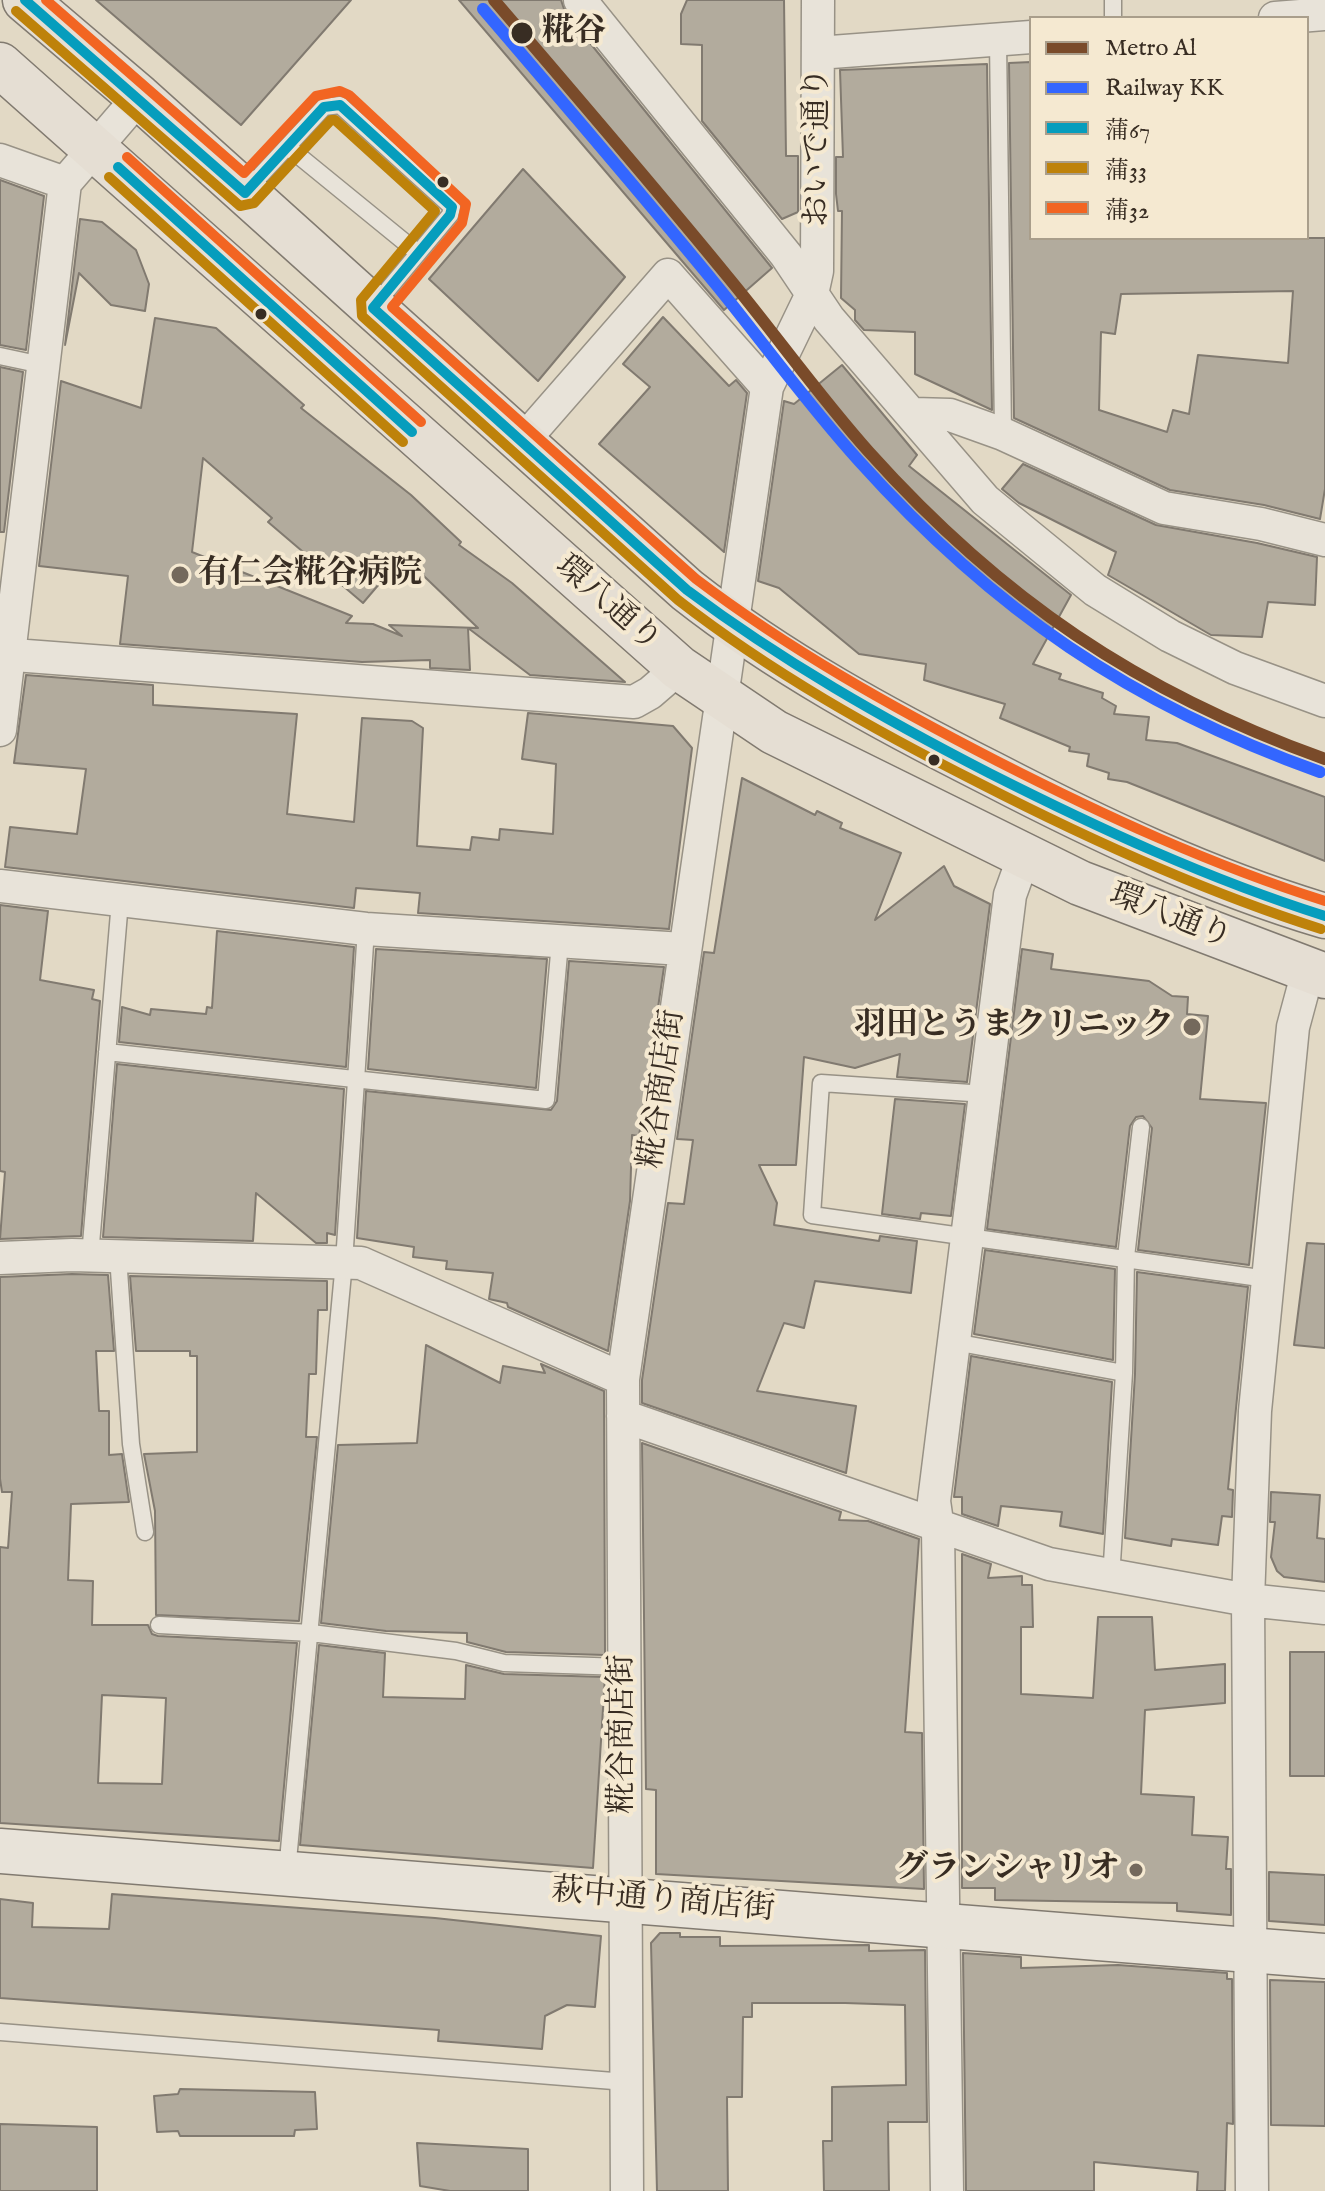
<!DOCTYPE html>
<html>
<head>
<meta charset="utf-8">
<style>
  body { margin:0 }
  #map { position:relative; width:1325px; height:2191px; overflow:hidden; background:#e2d9c5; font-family:"IM FELL English","Noto Serif JP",serif }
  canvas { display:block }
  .legend { position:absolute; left:1029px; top:16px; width:280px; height:224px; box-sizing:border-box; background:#f5e9d1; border:2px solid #a99e8b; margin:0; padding:10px 14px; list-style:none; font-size:24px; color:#382d23 }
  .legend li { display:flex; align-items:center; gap:16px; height:40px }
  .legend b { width:40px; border:2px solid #a99e8b }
</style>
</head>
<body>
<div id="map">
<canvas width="1325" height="2191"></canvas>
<ul class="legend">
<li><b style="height:10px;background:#7a4b2a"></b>Metro Al</li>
<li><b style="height:10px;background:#36f"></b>Railway KK</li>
<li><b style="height:10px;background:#069dbd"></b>蒲67</li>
<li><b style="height:10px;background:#be820a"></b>蒲33</li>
<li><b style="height:10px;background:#f26522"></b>蒲32</li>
</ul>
</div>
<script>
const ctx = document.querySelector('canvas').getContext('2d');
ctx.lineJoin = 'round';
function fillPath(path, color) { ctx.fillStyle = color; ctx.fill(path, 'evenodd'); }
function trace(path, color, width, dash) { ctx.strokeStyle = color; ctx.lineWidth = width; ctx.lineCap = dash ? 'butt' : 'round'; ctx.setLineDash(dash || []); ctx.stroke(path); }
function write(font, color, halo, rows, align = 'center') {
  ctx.font = font + ' "IM FELL English","Noto Serif JP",serif'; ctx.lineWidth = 8; ctx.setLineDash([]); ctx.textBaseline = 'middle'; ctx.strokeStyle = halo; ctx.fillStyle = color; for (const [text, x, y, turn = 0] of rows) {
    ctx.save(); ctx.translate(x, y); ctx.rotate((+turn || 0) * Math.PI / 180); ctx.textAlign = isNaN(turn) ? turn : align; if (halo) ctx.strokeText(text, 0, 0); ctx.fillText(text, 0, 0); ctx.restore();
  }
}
const building = new Path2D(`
  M96 0H351L241 125Z
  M459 0H561L565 12 772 268 724 310Z
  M687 0H784L786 156H798V212L782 219 702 121V45L681 44V14Z
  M1031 62V238H1325V489L1320 519 1264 505 1170 490 1014 418 1009 63ZM1293 291 1288 363 1198 355 1189 414 1173 410 1167 432 1099 410 1101 332 1115 334 1121 294Z
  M987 64 992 410 915 374V332L864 330 855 320V310L841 298 842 211H838L836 194V157H843L840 70Z
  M523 169 625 277 538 381 429 279Z
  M0 180 44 196 26 350 0 345Z
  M80 219 102 222 136 250 149 284 145 311 111 305 79 273 65 345Z
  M663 317 729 386 736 380 747 393 724 552 599 444 650 387 623 364Z
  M155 318 216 328 304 405 301 408 411 495 461 542 459 545 512 583 625 682 530 675 468 628 470 670 430 668V660L362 662 120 644 128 576 39 566 61 381 141 408ZM203 458 272 518 268 522 363 603 403 556 478 628 389 625 402 636 373 624 346 623 352 616 192 552Z
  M842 365 917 455 909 466 1071 595 1033 664 1061 674 1059 679 1103 693 1102 698 1116 706 1114 714 1149 717 1146 740 1177 743 1325 797V861L1127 782 1108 779 1109 773 1087 766 1089 754 1069 751 1070 747 1000 718 1005 704 924 680 926 664 859 654 779 588 758 581 784 401 794 404Z
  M0 367 23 372 4 532H0Z
  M1023 464 1156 525 1257 543 1317 557 1315 605 1268 602 1262 637 1211 635 1108 575 1116 552 1019 503 1002 489Z
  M26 675 153 685V705L297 714 287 814 354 822 362 718 412 721 423 728 417 846 470 850 472 837 499 840 500 829 553 834 556 764 522 759 528 713 673 726 692 748 669 929 418 913 420 893 356 888 354 908 5 867 10 827 77 834 86 769 14 763Z
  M742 778 815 815 817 811 842 823 840 828 901 853 875 920 944 866 954 886 990 904 967 1082 897 1077 900 1054 855 1068 804 1057 796 1165H759L777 1203 774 1225 879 1241 880 1236 917 1241 911 1293 815 1281 804 1328 784 1323 757 1391 856 1406 846 1473 642 1403V1380L668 1203 684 1204 693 1140 677 1139 704 952 714 953Z
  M0 905 48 911 40 980 94 990 92 999 100 1001 81 1236 0 1239 5 1172 0 1171Z
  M217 931 354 947 346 1067 119 1042 122 1007 150 1015 151 1009 206 1014 207 1007 212 1008Z
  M376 949 547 959 536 1088 368 1069Z
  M1022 949 1053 954 1051 969 1149 981 1172 996 1188 997 1187 1014 1208 1016 1200 1099 1266 1103 1249 1265 1138 1250 1152 1128 1143 1116 1136 1117 1130 1126 1116 1247 987 1229Z
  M569 961 664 967 639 1136 632 1135 630 1201 608 1351 508 1307 507 1303 489 1299 493 1273 446 1269 447 1261 413 1257 414 1247 357 1238 366 1091 551 1110 557 1101Z
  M117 1064 344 1089 335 1235 327 1233V1243H316L256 1193 253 1241 103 1237Z
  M895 1099 965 1104 951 1216 921 1213 920 1219 882 1214Z
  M1307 1243 1325 1244V1348L1294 1345Z
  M985 1250 1115 1269 1113 1360 974 1334Z
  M1137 1272 1248 1287 1228 1489 1233 1490 1232 1517 1222 1516 1218 1545 1172 1539 1171 1546 1125 1538 1135 1374Z
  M72 1274 108 1275 114 1351H96L99 1411H109V1455L122 1454 129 1502 71 1504 68 1580 93 1581 92 1625H148L152 1634 158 1636 297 1643 279 1841 0 1823V1547L8 1548 12 1492H2L0 1479V1277ZM102 1695 166 1698 162 1784 98 1783Z
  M130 1276 327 1281V1310H318L316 1374H309L306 1437H317L299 1621 156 1615 155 1511 144 1454 197 1452V1356H190V1351H136Z
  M426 1345 500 1383 503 1366 545 1373 541 1364 604 1391 605 1655 506 1652 467 1642V1633L386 1631 321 1623 338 1445 417 1443Z
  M971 1356 1112 1382 1103 1534 1060 1526 1062 1512 1001 1506 998 1526 962 1514V1497H954Z
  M642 1443 841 1512 839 1520 868 1521 919 1539 905 1732 922 1733 924 1889 656 1874V1790L646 1789Z
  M1271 1492 1320 1495 1317 1538 1325 1539V1582L1284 1577 1277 1571 1271 1557 1275 1522H1270Z
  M962 1554 991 1564 988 1578 1022 1576V1585H1032L1033 1627H1021V1694L1093 1698 1098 1617H1152L1155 1670 1225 1664V1703L1145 1710 1141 1794 1194 1797 1192 1835 1228 1837 1226 1869H1231V1915L1177 1911V1903L995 1900V1888H962Z
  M319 1645 385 1653 383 1697 465 1699 466 1665 504 1674 605 1677 593 1868 300 1845Z
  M1290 1652H1325V1776H1290Z
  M1269 1872 1325 1875V1925L1269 1921Z
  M112 1894 435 1918 601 1936 595 2007 567 2005 545 2016 542 2049 438 2041 439 2030 0 1998V1899L33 1903 32 1927 109 1929Z
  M660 1933H680V1937H720V1946L869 1945V1951L925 1950 927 2122H888L889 2191H824L823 2141H832V2087L906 2085 905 2005 845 2003H752V2017H743L742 2097H727L728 2191H657L651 1943Z
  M963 1953 1021 1957V1968L1118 1965 1227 1973V1979H1232L1233 2124 1227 2123 1225 2191H1197L1198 2172 1094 2162V2191H966Z
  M1270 1980 1325 1982V2126L1271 2125Z
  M180 2089 315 2092 317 2129 295 2130 294 2136H180L178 2131 157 2132 154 2096 178 2094Z
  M0 2124 97 2127V2191H0Z
  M417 2143 528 2149V2191H450L420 2186Z`);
fillPath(building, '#b2ab9d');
trace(building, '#817a70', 2);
const lane = new Path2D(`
  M1113 0V18
  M998 40 1003 434
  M288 147 418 253
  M246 191 324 107 340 105 452 207 450 215 375 305
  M0 356 42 365
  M107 1052 546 1100 560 942
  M986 1094 821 1083 812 1215 1267 1279
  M90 1256 120 901
  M118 1256 131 1444 145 1532
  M954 1342 1124 1373
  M1111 1578 1124 1373 1126 1257 1141 1127
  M159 1625 311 1633 456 1651 504 1663 623 1667
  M287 1871 344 1262 366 929
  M0 2032 626 2082`);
const street = new Path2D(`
  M580 0 786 255 829 319 985 500 1095 590 1170 636 1235 668 1325 701
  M1275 18 1325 14
  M818 53 1031 37
  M0 160 65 183
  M914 414 950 415 1003 434 1164 508 1261 524 1325 540
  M523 441 668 275 767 387
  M0 654 634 702 650 693 679 668
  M0 730 65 183 139 97
  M0 886 366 929 683 949
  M0 1258 72 1255 361 1263 623 1379
  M623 1416 1049 1564 1248 1600 1325 1608
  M627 2191 623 1379 767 387 812 294 817 271 818 0
  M947 2191 938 1529 934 1501 1010 895 1024 856
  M1252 2191 1248 1600 1255 1411 1293 1027 1308 971`);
const secondary = new Path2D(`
  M0 1851 1325 1956`);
const primary = new Path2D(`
  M25 0 139 97 687 590C781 664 885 720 992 774 1100 830 1208 881 1325 916
  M0 65 679 668 774 732 1080 883 1325 976`);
trace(lane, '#989286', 19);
trace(street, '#989286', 35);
trace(secondary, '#817a70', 47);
trace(primary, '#817a70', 47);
trace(lane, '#e8e3d9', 16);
trace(street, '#e8e3d9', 32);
trace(secondary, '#e8e3d9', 44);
trace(primary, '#e5ded3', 44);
trace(new Path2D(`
  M25 0 245 193 324 107 340 105 452 207 450 215 373 308 687 590C782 661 884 719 989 773 1098 828 1208 879 1325 916
  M118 167 412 432`), '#069dbd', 10);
trace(new Path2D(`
  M16 11 240 206 254 203 331 120H335L435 211 361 300 362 316 678 600C772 673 874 730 979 783 1090 840 1202 891 1321 929
  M109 177 403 442`), '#be820a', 10);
trace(new Path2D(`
  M46 0 244 173 316 96 340 91 349 95 466 204 462 223 392 307 696 579C790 650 892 707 997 761 1103 815 1211 865 1325 901
  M127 157 421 422`), '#f26522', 10);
trace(new Path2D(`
  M483 9C562 101 641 193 718 287 765 345 809 406 859 461 993 610 1132 705 1320 772`), '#36f', 12);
trace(new Path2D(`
  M494 0C573 92 652 184 728 277 776 335 819 396 869 452 1001 599 1138 692 1325 759`), '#7a4b2a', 12);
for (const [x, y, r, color] of [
  [522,33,12,"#382d23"],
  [443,182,7,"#382d23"],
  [261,314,7,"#382d23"],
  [180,575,10,"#74695c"],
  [934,760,7,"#382d23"],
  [1192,1027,10,"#74695c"],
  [1136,1870,8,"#74695c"]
]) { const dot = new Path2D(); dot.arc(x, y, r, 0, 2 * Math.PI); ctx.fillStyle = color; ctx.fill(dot); trace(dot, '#f5e9d1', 3); }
write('bold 32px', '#382d23', '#f5e9d1', [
  ["糀谷",542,33]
], 'left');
write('32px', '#382d23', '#f5e9d1', [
  ["おいで通り",819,147,-90],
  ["環八通り",607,605,41],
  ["環八通り",1170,918,21],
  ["糀谷商店街",664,1089,-82],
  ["糀谷商店街",624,1734,-90],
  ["萩中通り商店街",663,1902,5]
]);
write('bold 32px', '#382d23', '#f5e9d1', [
  ["有仁会糀谷病院",198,575,"left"],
  ["羽田とうまクリニック",1174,1027],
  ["グランシャリオ",1120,1870]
], 'right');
</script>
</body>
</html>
